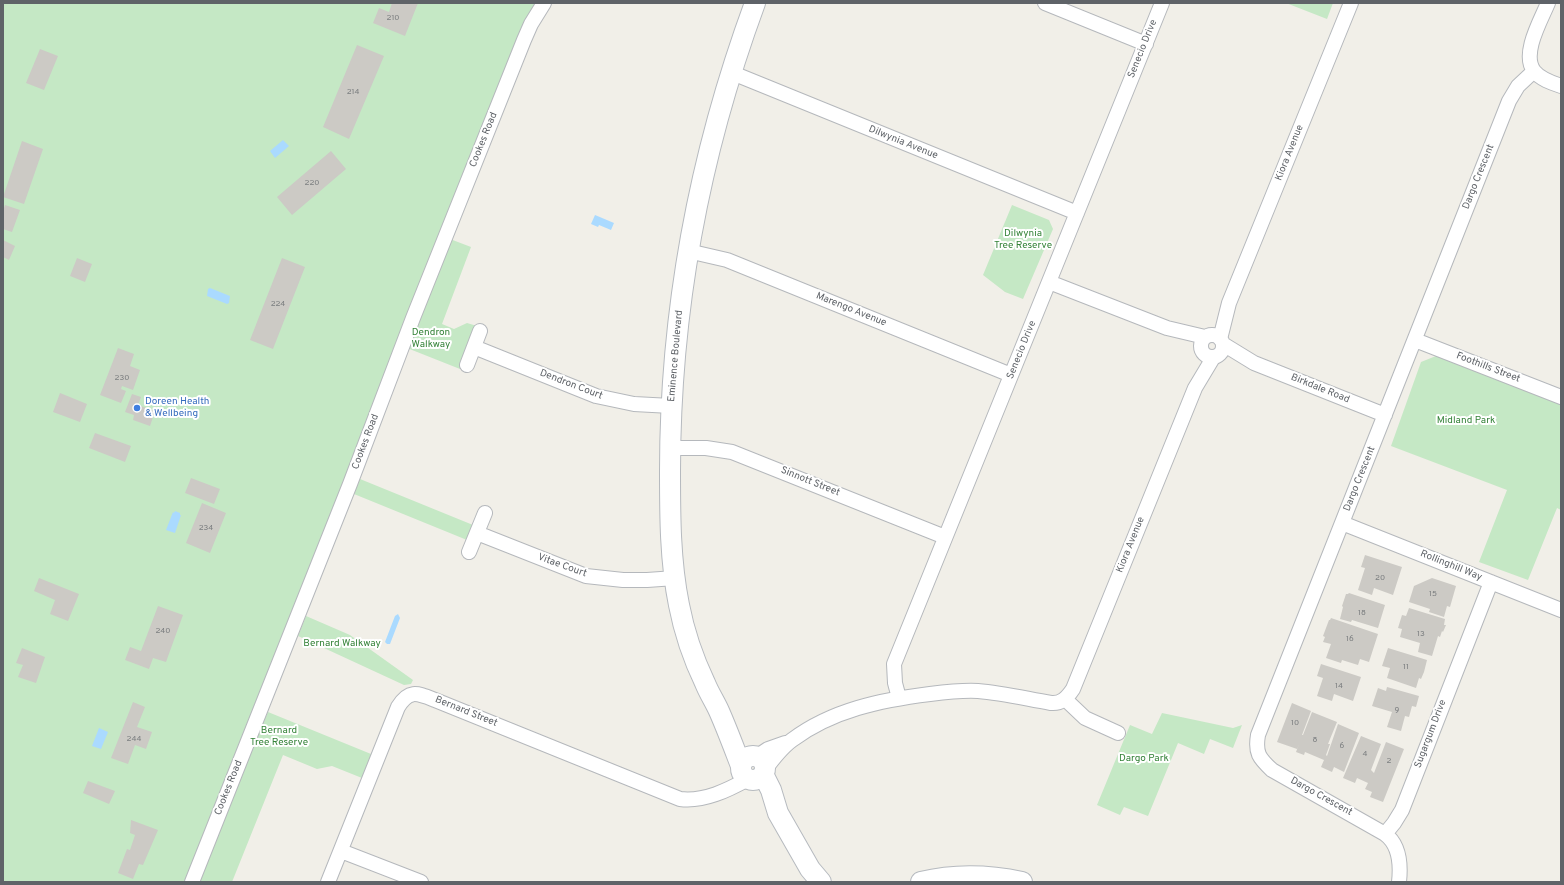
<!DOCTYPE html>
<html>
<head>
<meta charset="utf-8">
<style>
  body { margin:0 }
  #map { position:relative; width:1564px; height:885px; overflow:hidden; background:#f1efe8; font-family:Overpass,sans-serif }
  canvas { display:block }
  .frame { position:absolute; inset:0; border:4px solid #5f6368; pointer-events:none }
</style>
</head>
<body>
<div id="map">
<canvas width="1564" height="885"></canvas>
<div class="frame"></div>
</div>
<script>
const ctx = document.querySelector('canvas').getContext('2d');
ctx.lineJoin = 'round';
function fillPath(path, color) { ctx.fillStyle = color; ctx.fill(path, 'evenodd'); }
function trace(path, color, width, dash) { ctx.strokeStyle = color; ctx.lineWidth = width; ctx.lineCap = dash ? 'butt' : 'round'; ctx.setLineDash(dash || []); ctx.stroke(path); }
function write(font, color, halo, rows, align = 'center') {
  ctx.font = font + ' Overpass,sans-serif'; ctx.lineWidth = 4; ctx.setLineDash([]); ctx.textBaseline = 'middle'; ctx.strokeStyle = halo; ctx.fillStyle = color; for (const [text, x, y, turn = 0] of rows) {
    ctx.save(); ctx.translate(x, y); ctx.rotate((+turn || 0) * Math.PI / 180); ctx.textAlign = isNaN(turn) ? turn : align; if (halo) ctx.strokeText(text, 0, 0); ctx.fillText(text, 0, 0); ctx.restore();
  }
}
fillPath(new Path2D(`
  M3 3H536L516 46 186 882H3Z
  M1286 3H1333L1327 19Z
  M1012 205 1049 220 1053 229 1023 299 1005 292 983 275Z
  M450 239 471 247 442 324 454 329 467 323 477 326 460 369 407 348Z
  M1436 356 1561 404V510L1557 508 1528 580 1479 562 1507 490 1391 446 1421 362Z
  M360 479 473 525 467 540 354 494Z
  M306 616 350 635 413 680 411 684 404 685 298 636Z
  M268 712 371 754 362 778 332 766 317 769 283 755 232 882H198L252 747Z
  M1162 713 1233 728 1242 725 1233 748 1210 739 1204 754 1178 743 1148 816 1124 807 1120 815 1097 805 1130 725 1152 734Z`), '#c5e8c5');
fillPath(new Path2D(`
  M283 140 289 146 275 158 270 151Z
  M595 215 614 223 611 230 599 225 598 227 591 224Z
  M210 288 230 296 229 303 227 304 207 296 208 289Z
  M175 511 180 513V515H181L175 533 166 530 173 512 174 513Z
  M398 614 400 618 390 644H387L385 642 395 616Z
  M99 728 108 732 101 749 92 746Z`), '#aadaff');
fillPath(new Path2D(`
  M392 3H418L405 36 373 23 379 8 389 12Z
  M357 45 384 56 349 139 323 127Z
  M40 49 58 56 44 90 26 83Z
  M22 141 43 149 24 204 3 197Z
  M331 151 346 169 292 215 277 197Z
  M5 205 20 210 12 232 3 229V211Z
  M3 240 15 246 9 260 3 257Z
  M77 258 92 264 85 282 70 276Z
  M282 258 305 267 273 349 250 340Z
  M118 348 134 354 130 366 140 370 133 390 122 386 121 389 126 391 121 403 100 395Z
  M60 393 87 404 80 422 53 412Z
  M132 394 141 397 138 405 155 411 150 426 133 420 134 415 125 412Z
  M95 433 131 446 125 462 89 448Z
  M191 478 220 489 214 504 185 493Z
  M202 503 226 513 210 553 186 543Z
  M1365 555 1402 567 1393 595 1374 588 1372 595 1358 590 1365 568 1361 567Z
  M39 578 79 594 68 621 50 614 55 600 34 591Z
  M1432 578 1456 586 1450 607 1447 606 1444 617 1429 612 1430 609 1409 602 1414 586Z
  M1349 593 1385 605 1378 628 1352 620 1351 622 1340 619 1343 607 1342 606 1346 594H1348Z
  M158 606 183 615 166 662 153 658 149 669 125 660 130 647 141 651Z
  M1409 608 1445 619 1444 625H1446L1443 632 1442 631 1440 637 1438 636 1432 656 1418 652 1420 643 1400 637 1402 629 1398 628 1402 615 1406 616Z
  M1331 618 1378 634 1369 662 1360 659 1358 665 1342 660 1341 663 1326 658 1331 644 1323 642 1325 637 1323 636 1329 620H1330Z
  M22 648 45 657 36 683 18 677 23 665 16 663Z
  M1388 648 1427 660 1424 672 1421 679 1419 678 1416 688 1387 678 1390 668 1382 666Z
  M1321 664 1361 677 1353 701 1334 694 1332 701 1317 696 1323 678 1317 676Z
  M1387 687 1419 696 1416 707 1412 706 1409 717 1405 716 1401 731 1387 727 1392 712 1372 706 1378 688 1386 691Z
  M133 702 145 707 137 727 152 732 146 749 135 745 128 764 111 758Z
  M1292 703 1311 711 1302 735H1303L1312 712 1337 722 1328 744H1330L1326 755 1327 756 1338 724 1359 733 1344 772 1334 767 1332 772 1321 767 1324 760 1305 752 1304 755 1296 752 1299 744 1297 749 1277 742Z
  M1361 736 1381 744 1371 770 1374 773 1386 742 1404 749 1383 802 1370 797 1372 792 1365 789 1368 783 1357 778 1355 783 1343 778Z
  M88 781 115 791 109 804 83 793Z
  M131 820 158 830 143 865 139 864 133 879 118 873 127 849 130 850 135 835 130 833Z`), '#cccac5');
const street = new Path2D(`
  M1045 3 1146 44
  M1548 3C1541 20 1521 54 1534 71 1540 79 1552 83 1561 86
  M730 72 1077 213
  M688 251 727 260 1011 375
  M1049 282 1167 328 1205 337
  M1201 346a11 11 0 1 1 22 0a11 11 0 1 1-22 0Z
  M1220 339 1229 303 1351 3
  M1415 340 1561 397
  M1223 344 1254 363 1385 415
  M474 347 596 396 634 404 671 406
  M467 365 480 331
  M670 448H706L732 452 945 537
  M1342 523 1561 610
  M477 533 586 576 623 580H647L675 578
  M469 552 485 513
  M899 698 895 683 894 664 1162 3
  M1065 699 1085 718 1118 733
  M756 757 768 749 785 743
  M764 771C772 760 781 748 792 740 832 710 881 700 930 694 946 692 962 690 978 691 1003 693 1027 699 1051 703 1061 704 1067 698 1073 689L1195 388 1213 358
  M1385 834 1272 770C1259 758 1255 753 1258 735L1509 101 1518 86 1534 71
  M341 851 421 882
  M192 882 350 484 413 318 524 40 531 24 544 3
  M328 882 398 707C409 689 417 693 435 700L680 799C704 802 728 790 748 779
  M1399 882C1401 864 1400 845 1385 834L1394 823 1402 810 1491 582`);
const secondary = new Path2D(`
  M741 768a12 12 0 1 1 24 0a12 12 0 1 1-24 0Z
  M741 766C734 748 727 729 719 711 715 702 709 693 705 683 693 658 684 631 679 605 670 561 670 515 670 471 670 309 699 155 755 3
  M763 774 771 790 778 813 810 869 821 882
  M921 882C954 874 989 875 1022 882`);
trace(street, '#b5b8bc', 16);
trace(secondary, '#b6babf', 22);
trace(street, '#fff', 14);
trace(secondary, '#fff', 20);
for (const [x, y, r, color] of [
  [137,408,4,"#3f7fe0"]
]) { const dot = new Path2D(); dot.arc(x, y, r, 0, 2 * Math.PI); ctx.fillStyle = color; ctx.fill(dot); trace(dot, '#fff', 1.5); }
write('8px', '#7a7d7f', null, [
  ["210",393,18],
  ["214",353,92],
  ["220",312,183],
  ["224",278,304],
  ["230",122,378],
  ["234",206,528],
  ["20",1380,578],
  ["15",1433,594],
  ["18",1362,613],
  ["240",163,631],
  ["13",1421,634],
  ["16",1350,639],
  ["11",1406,667],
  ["14",1339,686],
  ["9",1397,710],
  ["10",1295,723],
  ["244",134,739],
  ["8",1315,740],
  ["6",1342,746],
  ["4",1365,754],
  ["2",1389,761]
]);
write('10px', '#5f6368', '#fff', [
  ["Senecio Drive",1143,49,-68],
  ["Cookes Road",484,140,-68],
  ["Dilwynia Avenue",903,143,22],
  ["Kiora Avenue",1290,153,-68],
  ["Dargo Crescent",1479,177,-68],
  ["Marengo Avenue",851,310,22],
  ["Senecio Drive",1022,350,-68],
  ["Eminence Boulevard",676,356,-85],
  ["Foothills Street",1488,368,21],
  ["Dendron Court",571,385,21],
  ["Birkdale Road",1320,389,22],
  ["Cookes Road",366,442,-69],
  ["Dargo Crescent",1360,479,-68],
  ["Sinnott Street",810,482,22],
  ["Kiora Avenue",1131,545,-68],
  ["Vitae Court",562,566,20],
  ["Rollinghill Way",1451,566,22],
  ["Bernard Street",466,712,22],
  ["Sugargum Drive",1431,734,-69],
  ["Cookes Road",229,788,-68],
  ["Dargo Crescent",1321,797,29]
]);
write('10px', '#348238', '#fff', [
  ["Dilwynia",1023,234],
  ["Tree Reserve",1023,246],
  ["Dendron",431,333],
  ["Walkway",431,345],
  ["Midland Park",1466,421],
  ["Bernard Walkway",342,644],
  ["Bernard",279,731],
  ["Tree Reserve",279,743],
  ["Dargo Park",1144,759]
]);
write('10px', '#366cbe', '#fff', [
  ["Doreen Health",145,402],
  ["& Wellbeing",145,414]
], 'left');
</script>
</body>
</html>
